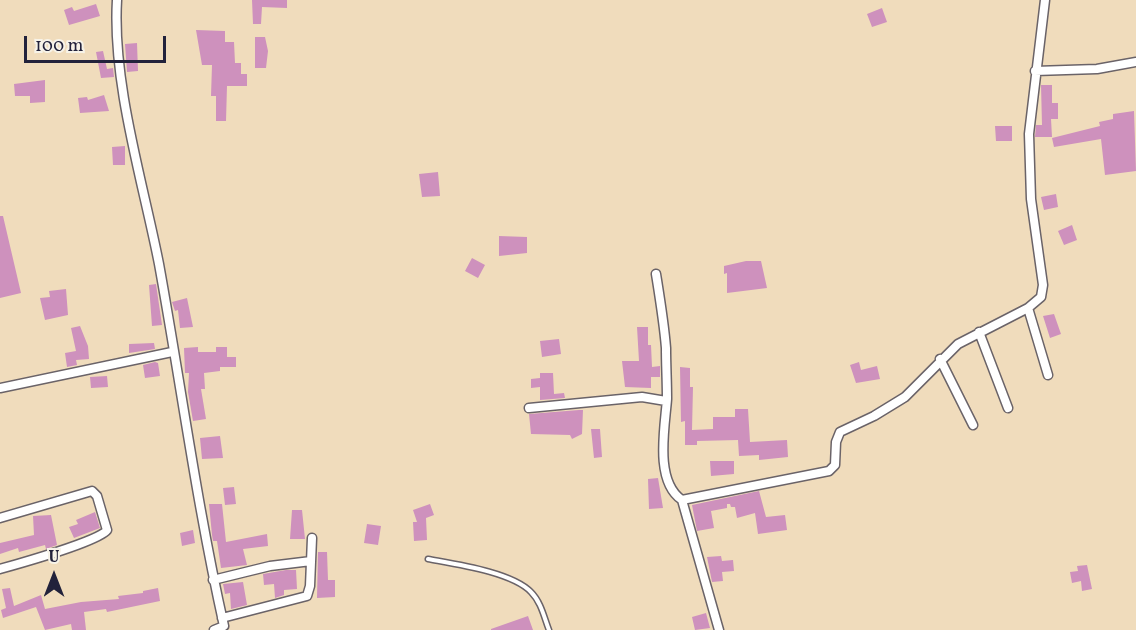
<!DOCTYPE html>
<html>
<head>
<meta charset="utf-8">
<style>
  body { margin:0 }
  #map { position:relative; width:1136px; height:630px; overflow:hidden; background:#f0dcbc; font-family:Vollkorn,serif }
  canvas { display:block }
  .north { position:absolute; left:24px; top:546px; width:60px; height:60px; -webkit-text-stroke:4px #f7f3e8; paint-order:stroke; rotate:0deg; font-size:16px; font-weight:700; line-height:24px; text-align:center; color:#22223b }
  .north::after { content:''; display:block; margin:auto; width:21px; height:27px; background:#22223b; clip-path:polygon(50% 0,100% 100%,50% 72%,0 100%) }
  .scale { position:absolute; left:24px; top:36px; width:142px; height:27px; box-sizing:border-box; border:3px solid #22223b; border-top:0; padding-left:8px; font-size:18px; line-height:21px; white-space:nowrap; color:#22223b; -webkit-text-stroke:4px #f7f3e8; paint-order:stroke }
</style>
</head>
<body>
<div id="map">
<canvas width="1136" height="630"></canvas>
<div class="north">U</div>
<div class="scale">100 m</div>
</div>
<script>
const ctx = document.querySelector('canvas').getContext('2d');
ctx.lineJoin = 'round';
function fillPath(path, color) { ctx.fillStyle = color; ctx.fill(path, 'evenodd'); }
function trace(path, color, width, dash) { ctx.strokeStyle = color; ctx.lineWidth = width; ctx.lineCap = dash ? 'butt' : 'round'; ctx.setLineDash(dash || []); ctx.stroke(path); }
fillPath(new Path2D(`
  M252 0H287V8L262 7 261 24H253Z
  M96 4 100 16 69 25 64 10 72 7 74 11Z
  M882 8 887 22 872 27 867 14Z
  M196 30 225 31V42H234L235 63H241V74H247V86H227L226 121H216V96H211L212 65H202Z
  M255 37H265L268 51 266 68H255Z
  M137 43 138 71 127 72 125 44Z
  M103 51 107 69 113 68 114 77 101 78 96 52Z
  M45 80V102L30 103V96H15L14 84Z
  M1041 85H1052V103H1058V119H1051L1052 137H1035L1036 125H1042Z
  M104 95 109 111 80 113 78 98 87 97 88 100Z
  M1134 111 1136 171 1105 175 1101 139 1054 147 1052 138 1100 126 1099 122 1113 119V114Z
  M995 126H1012V141H996Z
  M125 146V165H113L112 147Z
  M438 172 440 196 422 197 419 174Z
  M1056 194 1058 207 1044 210 1041 197Z
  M0 216H3L21 293 0 298Z
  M1072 225 1077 240 1064 245 1058 231Z
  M499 236 527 237V253L499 256Z
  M472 258 485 265 478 278 465 271Z
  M746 261H761L767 288 727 293V273L724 274V266Z
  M156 284 162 325 152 326 149 285Z
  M66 289 68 315 45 320 40 298 50 297 49 291Z
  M187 298 193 327 180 328 178 310 175 311 172 302Z
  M1054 314 1061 334 1050 338 1043 316Z
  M80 326 88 346 89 359 76 360 77 365 67 367 65 353 76 351 71 328Z
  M637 327H648V345H651L652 367 660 366V377H651V388L625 387 622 361H639Z
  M559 339 561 354 542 357 540 341Z
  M154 343 155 349 129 353V344Z
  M198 347V352H216V347H227V357H236V367H220V371L204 373 205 389H201L206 419 193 421 188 392 189 373H185L184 348Z
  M155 362 158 363 160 376 145 378 143 365Z
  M859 362 861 370 877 366 880 379 856 383 850 365Z
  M680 367 690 368V387H693L692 430 713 429V417H735V409H748L750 442 787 440 788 457 759 460V455L739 456 738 440 697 441V445H685V421L681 422Z
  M540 373H553L554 394 564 393 565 398 540 400V387L531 388V379L540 378Z
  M107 376 108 387 91 388 90 377Z
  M579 410H583L582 434 572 439 570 435 531 434 529 414Z
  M591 429H600L602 457 594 458Z
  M220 436 223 458 202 459 200 438Z
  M710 461H734V474L711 476Z
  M658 478 663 508 649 509 648 479Z
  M234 487 236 504 225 505 223 488Z
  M759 491 766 517 785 515 787 530 758 534 755 513 737 518 735 507H731L730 504H727V508L711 511 714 528 697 531 692 505Z
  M209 504H222L226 542 267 534 268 546 243 549 247 565 221 568 217 541H213L212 535Z
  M430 504 434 515 426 518 427 540 414 541 413 522H417L413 510Z
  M292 510H302L305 539H290Z
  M95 512 100 528 74 538 69 527 78 524 76 520Z
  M51 515 57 545 46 549 45 545 19 552 18 548 0 554V543L34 535 33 516Z
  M367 524 381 526 378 545 364 543Z
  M193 530 195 543 182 546 180 533Z
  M318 552H327L328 580H335V597L317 598Z
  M721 556 722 561 733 560 734 571 722 572 723 581 712 582 707 557Z
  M1087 565 1092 589 1082 591 1081 581 1072 583 1070 572 1078 571 1077 566Z
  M286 570H296L297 589 284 590V595L275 598 274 584 264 585 263 574Z
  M243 582 247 605 231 609 230 593 225 594 223 584Z
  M10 588 14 606 41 595 45 609 81 602 119 599 118 596 143 593V591L158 588 160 601 107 612 106 609 84 612 86 630H72L71 624 45 630 36 607 3 618 1 610 6 608 2 589Z
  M706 613 710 628 695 630 692 617Z
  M528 616 533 630H491V629Z`), '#ce91bd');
const service = new Path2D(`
  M428 559C455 564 512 572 531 592 541 602 544 617 549 630`);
const minor = new Path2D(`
  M117 0C112 83 143 182 159 264 181 385 197 506 224 626L214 630
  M1035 71 1097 69 1136 62
  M656 274C660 299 664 323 666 348 666 365 667 382 667 399 665 427 654 481 682 500L719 630
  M1028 308 1048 375
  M979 332 1008 408
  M940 359 973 425
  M0 388 172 352
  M529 408 642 397 666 401
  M682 500 829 471 835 465 836 442 840 432 874 416 905 397 958 344 1028 308 1041 297 1043 285 1031 199 1029 134 1045 0
  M0 518 92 491 97 496 107 530C99 541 18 564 0 569
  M213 580 270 566 311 561
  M222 618 307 596 310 586 312 538`);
trace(service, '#6a6368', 7);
trace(minor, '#6a6368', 11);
trace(service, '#fff', 4);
trace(minor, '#fff', 8);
</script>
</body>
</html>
